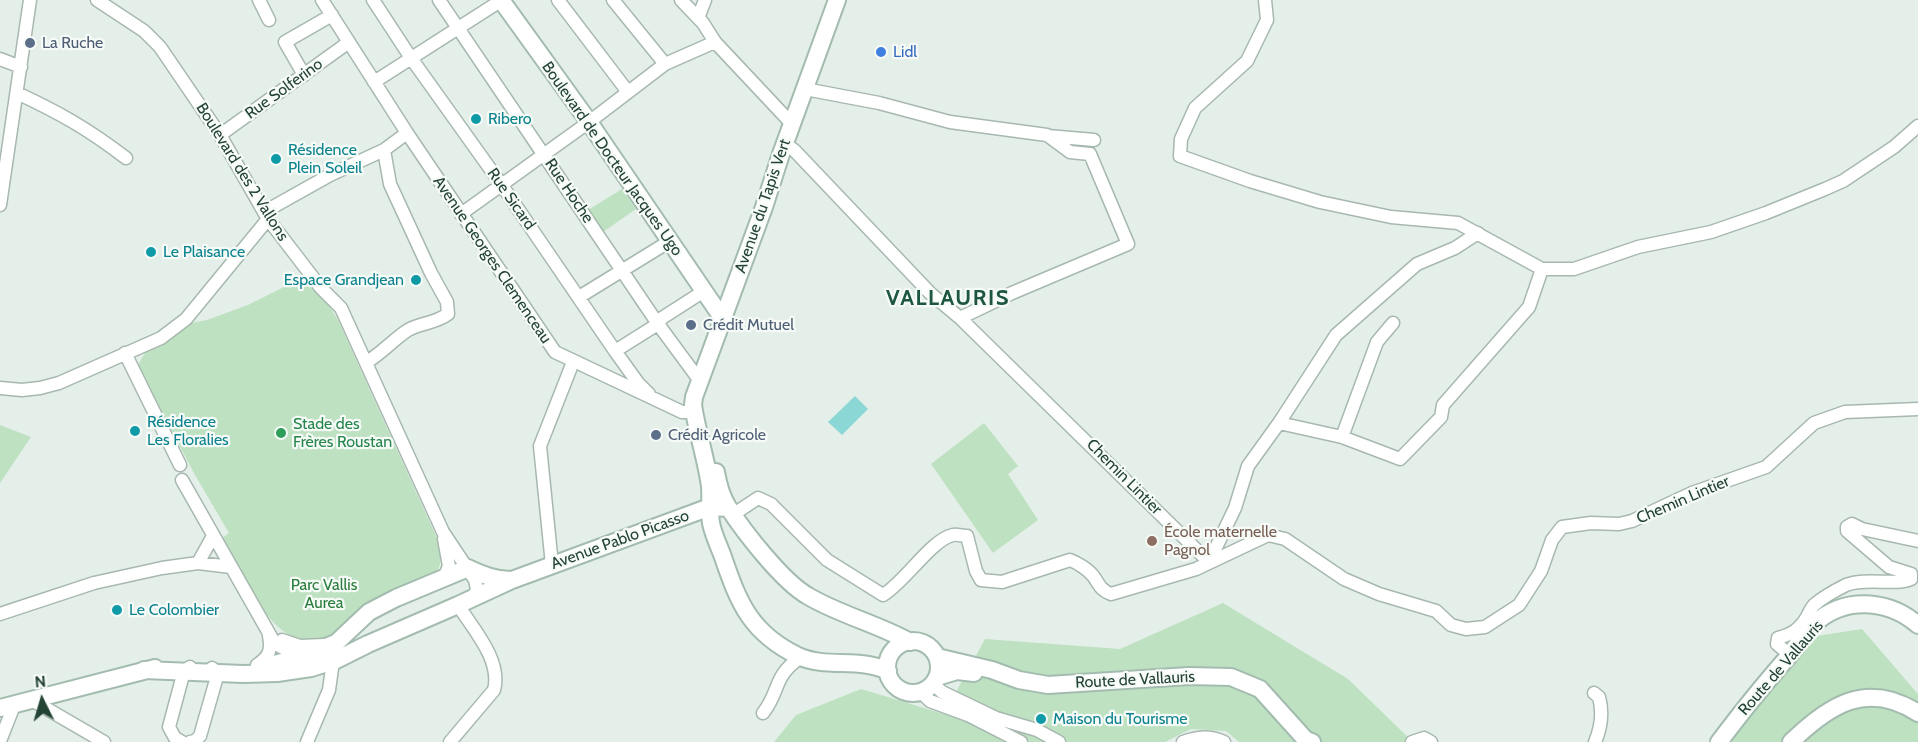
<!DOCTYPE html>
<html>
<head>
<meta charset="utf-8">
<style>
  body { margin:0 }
  #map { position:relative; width:1918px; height:742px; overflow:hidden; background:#e5efe9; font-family:Cabin,sans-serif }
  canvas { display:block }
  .north { position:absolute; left:12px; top:670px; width:60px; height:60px; -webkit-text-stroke:4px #f7fbf8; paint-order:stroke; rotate:355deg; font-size:16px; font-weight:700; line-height:24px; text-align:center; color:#234335 }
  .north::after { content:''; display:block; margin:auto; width:21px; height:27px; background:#234335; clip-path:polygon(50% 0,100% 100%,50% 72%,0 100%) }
</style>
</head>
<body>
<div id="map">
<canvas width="1918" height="742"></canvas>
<div class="north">N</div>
</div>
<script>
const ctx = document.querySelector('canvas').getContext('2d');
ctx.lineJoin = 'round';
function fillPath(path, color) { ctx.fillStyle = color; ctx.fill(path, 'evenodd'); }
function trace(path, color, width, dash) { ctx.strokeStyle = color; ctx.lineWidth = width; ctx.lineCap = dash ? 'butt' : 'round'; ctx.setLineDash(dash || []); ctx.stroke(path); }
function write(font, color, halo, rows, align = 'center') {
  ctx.font = font + ' Cabin,sans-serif'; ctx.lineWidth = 4.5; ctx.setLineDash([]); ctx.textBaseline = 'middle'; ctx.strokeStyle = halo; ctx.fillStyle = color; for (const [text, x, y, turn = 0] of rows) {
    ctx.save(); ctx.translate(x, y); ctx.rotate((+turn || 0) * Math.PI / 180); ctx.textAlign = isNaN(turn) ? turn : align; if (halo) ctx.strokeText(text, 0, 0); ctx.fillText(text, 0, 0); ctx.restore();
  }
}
fillPath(new Path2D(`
  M622 189 636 209 603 232 588 210Z
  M304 277 326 301 338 320 440 545C442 560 442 567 431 578L323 641C316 641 307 642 300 640 264 629 240 570 222 538L229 533 195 475 139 368V363L145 353 191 323 207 320 248 305Z
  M984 423 1018 466 1008 474 1038 520 993 553 931 464Z
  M0 425 31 437 0 483Z
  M1223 603 1348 679 1413 742H1239L1226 731 1191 729 1165 742H774L796 715 861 689 944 714 985 639 1120 649Z
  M1862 629 1918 694V742H1717L1810 637Z`), '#bde1c1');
fillPath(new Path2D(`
  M855 396 868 409 842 435 828 422Z`), '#8bd7d6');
const street = new Path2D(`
  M97 0 144 31 160 47 220 135 268 219 321 288 341 308 443 532 475 580 477 589 473 599
  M259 0 269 20
  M322 0 407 133 555 352 682 412H694
  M373 0 411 58 501 184 615 351 638 383 649 394
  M439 0 658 324 700 381
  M558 0 628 92
  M613 0 665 64
  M681 0 703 23 715 42 792 124
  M1265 0 1267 20 1247 61 1195 108 1181 139 1180 156 1250 181 1320 202 1391 217 1458 223 1542 269H1574L1638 247 1711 232 1766 213 1825 189 1843 181 1894 147 1918 126
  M698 18 705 0
  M0 59 21 67
  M304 75 285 42 332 15
  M374 82 502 0
  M805 89 879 103 950 122 1047 135 1070 152 1090 154 1128 244 1012 293 960 318
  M17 93C60 113 88 129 126 158
  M220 135 349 42
  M1048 136 1094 140
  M785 144 794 150 930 293 960 318 1209 562
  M0 205 30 0
  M264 212 330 175 384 150 407 133
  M461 214 589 122 665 64 715 42
  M579 297 670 241
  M615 351 658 324 662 318 704 291
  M125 353 180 465
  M367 362C383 352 394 339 408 330 421 323 436 323 448 314L447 302 431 273 390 184 384 150
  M0 388 22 390 40 388 59 383 161 338 186 319 268 219
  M1279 423 1342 437 1400 459 1441 417 1443 405 1529 307 1542 269
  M1342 437 1377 342 1393 323
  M182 480 274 642 281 647 305 658
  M734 514 758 498 771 504 827 560 883 595C904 583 932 539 953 535 956 534 963 536 967 536L976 571 981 580 1002 582 1070 560C1078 563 1089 570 1094 577 1100 586 1101 590 1111 594L1196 569 1268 535 1285 539 1344 579 1379 594 1436 611 1451 625 1466 629 1485 627 1519 605 1541 571 1552 540 1562 527 1591 523 1619 524 1632 521 1692 493 1766 467 1814 423 1845 412 1918 409
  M1209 562 1235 508 1248 466 1279 423 1336 335 1417 264 1455 248 1478 233
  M198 563 213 536
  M552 565 540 446 573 362
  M444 578 449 566 444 539
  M0 614 94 583 162 568 198 563 231 567
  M282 640 300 646 324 645
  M1790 655 1777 644 1778 638C1792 634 1799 630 1807 617 1809 613 1811 608 1814 605 1823 597 1836 590 1846 585 1865 577 1897 586 1911 579V574L1889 567 1847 531V527L1852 524 1862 529 1918 541
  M257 665C269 657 272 650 269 636
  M933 684 942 692 996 718 1037 730 1059 742
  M921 692 930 701 968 715 1021 742
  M1594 693 1599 697C1603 712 1601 728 1595 742
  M30 699 104 742
  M763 713C781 690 772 677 801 657
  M0 741 15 703
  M182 742 175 738 169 727 184 671 190 667
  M190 742 195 741 200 736 218 673 212 668
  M307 742 329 690 334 654
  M450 742 494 690C502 660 473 629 458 605
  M1183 742C1197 737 1209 735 1224 742
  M1412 742 1424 738 1431 742`);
const secondary = new Path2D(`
  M501 0 589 122 723 319
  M837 0 781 154 764 207 694 397 693 405C697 432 706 458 710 486 711 498 709 511 711 523 713 534 719 546 723 557 739 604 751 633 798 656 827 669 859 657 888 671
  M716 472C718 484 721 496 728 507 744 532 783 582 808 596 840 615 878 624 910 642
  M887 667a26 26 0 1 1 52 0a26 26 0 1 1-52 0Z
  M937 657 992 670 1019 680 1048 685 1189 676 1231 677 1260 689 1306 740 1312 742
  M274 664 302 657 336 643 369 612 396 598 468 568C483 575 495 580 511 580
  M144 670 243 674 277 673 311 668 334 661 368 644 458 605 512 580 710 507 728 508
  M937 677 957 671 974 673
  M0 708 155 668
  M1719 742C1741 713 1764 684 1788 657 1797 646 1804 634 1814 624 1844 596 1888 599 1918 625
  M1791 742C1829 705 1867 680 1918 713`);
trace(street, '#a7b8af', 15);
trace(secondary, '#a3bcaf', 20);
trace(street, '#fff', 12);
trace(secondary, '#fff', 16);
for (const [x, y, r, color] of [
  [30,43,6,"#5c6f8a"],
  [881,52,6,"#3f7fe0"],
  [476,119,6,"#0f9aa8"],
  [276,159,6,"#0f9aa8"],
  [151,252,6,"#0f9aa8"],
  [416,280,6,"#0f9aa8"],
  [691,325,6,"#5c6f8a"],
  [135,431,6,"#0f9aa8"],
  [281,433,6,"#2e9e5b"],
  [656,435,6,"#5c6f8a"],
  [1152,541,6,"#8d6e63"],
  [117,610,6,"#0f9aa8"],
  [1041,719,6,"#0f9aa8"]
]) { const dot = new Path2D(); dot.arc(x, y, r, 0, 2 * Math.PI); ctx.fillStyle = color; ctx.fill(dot); trace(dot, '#f7fbf8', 2); }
write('16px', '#4e5e75', '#f7fbf8', [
  ["La Ruche",42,43],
  ["Crédit Mutuel",703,325],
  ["Crédit Agricole",668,435]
], 'left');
write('16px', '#366cbe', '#f7fbf8', [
  ["Lidl",893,52]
], 'left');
write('16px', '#234335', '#f7fbf8', [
  ["Rue Solferino",284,89,-36],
  ["Boulevard de Docteur Jacques Ugo",612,159,55],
  ["Boulevard des 2 Vallons",242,172,58],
  ["Rue Hoche",569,191,56],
  ["Rue Sicard",511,199,55],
  ["Avenue du Tapis Vert",763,206,-71],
  ["Avenue Georges Clemenceau",492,260,56],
  ["Chemin Lintier",1124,477,45],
  ["Chemin Lintier",1683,500,-23],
  ["Avenue Pablo Picasso",620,540,-20],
  ["Route de Vallauris",1781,668,-49],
  ["Route de Vallauris",1135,680,-3]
]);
write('16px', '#0d838f', '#f7fbf8', [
  ["Ribero",488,119],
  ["Résidence",288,150],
  ["Plein Soleil",288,168],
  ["Le Plaisance",163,252],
  ["Espace Grandjean",404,280,"right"],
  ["Résidence",147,422],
  ["Les Floralies",147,440],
  ["Le Colombier",129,610],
  ["Maison du Tourisme",1053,719]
], 'left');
write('16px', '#27864d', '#f7fbf8', [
  ["Stade des",293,424],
  ["Frères Roustan",293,442]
], 'left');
write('16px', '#785e54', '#f7fbf8', [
  ["École maternelle",1164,532],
  ["Pagnol",1164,550]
], 'left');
write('16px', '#2a7d3c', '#f7fbf8', [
  ["Parc Vallis",324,585],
  ["Aurea",324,603]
]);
ctx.letterSpacing = '1.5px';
write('bold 22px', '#1d573f', '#f7fbf8', [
  ["VALLAURIS",948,299]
]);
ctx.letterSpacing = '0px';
</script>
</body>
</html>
